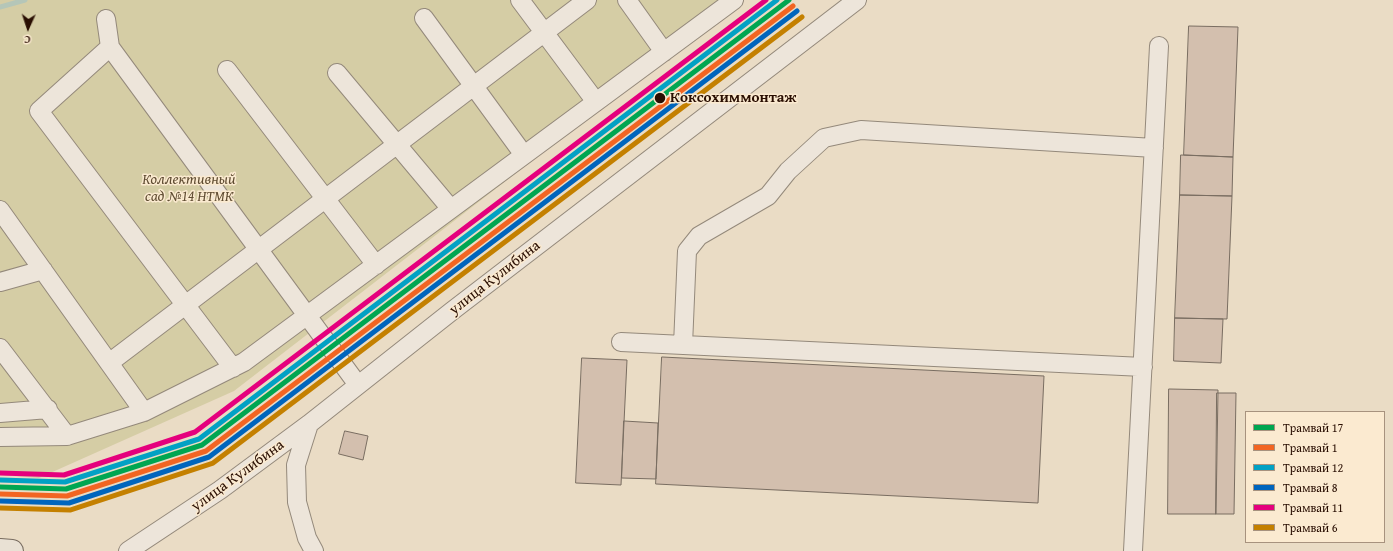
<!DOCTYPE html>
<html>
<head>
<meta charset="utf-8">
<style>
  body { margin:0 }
  #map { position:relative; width:1393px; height:551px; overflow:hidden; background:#eadcc5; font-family:"Gentium Book Plus",serif }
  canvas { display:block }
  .legend { position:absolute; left:1245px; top:411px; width:140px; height:132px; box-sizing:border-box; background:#fbead0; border:1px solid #a7927e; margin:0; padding:5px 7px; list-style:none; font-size:12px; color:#290e02 }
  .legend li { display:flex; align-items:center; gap:8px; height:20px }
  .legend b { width:20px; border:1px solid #a7927e }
  .north { position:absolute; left:8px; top:8px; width:40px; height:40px; -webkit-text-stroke:3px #fbead0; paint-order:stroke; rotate:183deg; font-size:11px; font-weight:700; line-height:16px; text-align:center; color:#290e02 }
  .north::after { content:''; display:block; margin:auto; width:14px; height:18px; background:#290e02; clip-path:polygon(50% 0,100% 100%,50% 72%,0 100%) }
</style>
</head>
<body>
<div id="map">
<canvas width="1393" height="551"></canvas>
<ul class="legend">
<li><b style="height:5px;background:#00a651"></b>Трамвай 17</li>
<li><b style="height:5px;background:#f26522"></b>Трамвай 1</li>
<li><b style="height:5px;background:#02a1c4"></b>Трамвай 12</li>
<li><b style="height:5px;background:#0065bd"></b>Трамвай 8</li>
<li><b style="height:5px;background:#e5007d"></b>Трамвай 11</li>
<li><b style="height:5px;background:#c48000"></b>Трамвай 6</li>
</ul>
<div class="north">С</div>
</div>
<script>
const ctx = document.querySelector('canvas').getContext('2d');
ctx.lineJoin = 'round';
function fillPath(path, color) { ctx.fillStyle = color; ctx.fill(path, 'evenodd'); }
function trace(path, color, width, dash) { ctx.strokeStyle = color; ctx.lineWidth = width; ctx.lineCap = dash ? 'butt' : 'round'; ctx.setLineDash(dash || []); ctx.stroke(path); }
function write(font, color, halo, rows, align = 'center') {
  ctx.font = font + ' "Gentium Book Plus",serif'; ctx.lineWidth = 3; ctx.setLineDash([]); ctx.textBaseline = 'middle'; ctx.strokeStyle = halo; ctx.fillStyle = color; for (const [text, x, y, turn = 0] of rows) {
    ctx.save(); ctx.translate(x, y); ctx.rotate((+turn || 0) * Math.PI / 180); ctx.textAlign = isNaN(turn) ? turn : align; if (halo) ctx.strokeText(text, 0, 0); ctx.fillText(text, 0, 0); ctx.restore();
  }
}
fillPath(new Path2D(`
  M0 0H740L234 391 39 478 0 475Z`), '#d5cda5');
trace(new Path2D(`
  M0 7 25 0`), '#b5c6b8', 5);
const building = new Path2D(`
  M1189 26 1238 27 1233 157 1184 155Z
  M1181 155 1233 157 1232 196 1180 195Z
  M1180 195 1232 196 1227 319 1175 318Z
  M1175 318 1223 319 1221 363 1174 361Z
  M662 357 1044 376 1038 503 656 484Z
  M582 358 627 360 621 485 576 483Z
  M1169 389 1218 390 1216 514H1168Z
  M1217 393H1236L1234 514H1216Z
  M624 421 658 423 656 479 622 478Z
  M345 431 368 436 363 460 339 454Z`);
fillPath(building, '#d3bfae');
trace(building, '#796d61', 1);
const minor = new Path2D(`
  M520 0 596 102
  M627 0 664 52
  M424 18 524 155
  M106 19 110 47 39 111 233 368
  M110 47 358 385
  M227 70 376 265
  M337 73 451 209
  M0 210 144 412
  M0 282 43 270
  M621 342 1143 367
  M683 345 687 251 699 236 768 196 788 171 824 138 861 130 1154 148
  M0 348 67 436
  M109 363 587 0
  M0 413 48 409
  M309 424 296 465 297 502 307 538 314 551
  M0 437 67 436 144 412 244 362 734 0
  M128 551 220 490 309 424 452 311 857 0
  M1133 551 1159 46`);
const major = new Path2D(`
  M0 550 12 551`);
trace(minor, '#94897b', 20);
trace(major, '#796d61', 24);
trace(minor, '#ede5da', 18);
trace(major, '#e9e1d4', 22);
trace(new Path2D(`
  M0 487 66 489 202 445 789 0`), '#00a651', 5);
trace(new Path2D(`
  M0 494 67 496 206 451 793 6`), '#f26522', 5);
trace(new Path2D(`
  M0 480 65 482 199 439 777 0`), '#02a1c4', 5);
trace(new Path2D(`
  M0 501 69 503 209 457 797 11`), '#0065bd', 5);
trace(new Path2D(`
  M0 473 64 475 195 432 766 0`), '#e5007d', 5);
trace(new Path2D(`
  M0 508 70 510 213 463 802 17`), '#c48000', 5);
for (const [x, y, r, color] of [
  [660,98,6,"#290e02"]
]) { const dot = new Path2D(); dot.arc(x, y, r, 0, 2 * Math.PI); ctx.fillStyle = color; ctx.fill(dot); trace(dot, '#fbead0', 1.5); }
write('bold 15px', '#290e02', '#fbead0', [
  ["Коксохиммонтаж",670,98]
], 'left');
write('italic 15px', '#5f4c32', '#fbead0', [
  ["Коллективный",189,180],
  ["сад №14 НТМК",189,197]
]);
write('15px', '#290e02', '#fbead0', [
  ["улица Кулибина",495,278,-38],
  ["улица Кулибина",238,476,-36]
]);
</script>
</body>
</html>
